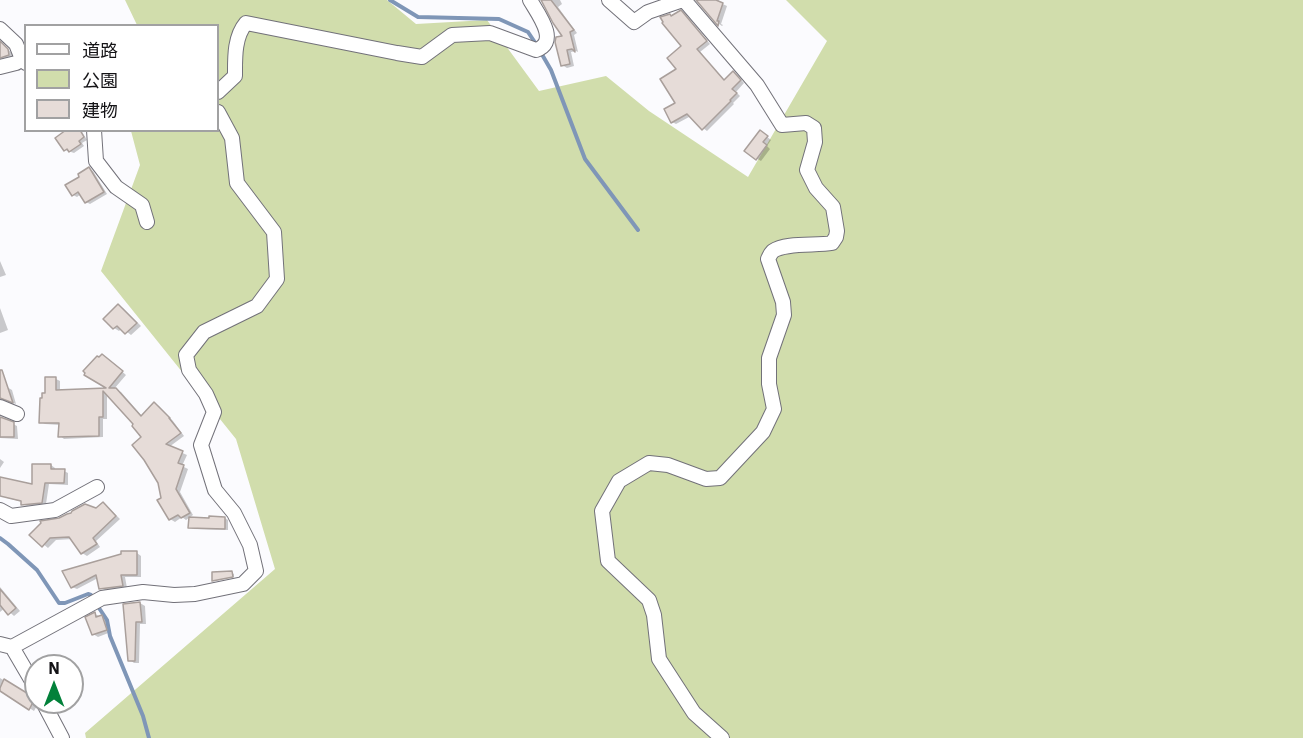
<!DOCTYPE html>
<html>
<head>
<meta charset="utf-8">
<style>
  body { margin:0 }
  #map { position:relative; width:1303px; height:738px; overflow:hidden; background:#fbfbfe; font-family:"IBM Plex Sans","Noto Sans JP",sans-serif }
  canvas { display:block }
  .legend { position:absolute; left:24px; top:24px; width:195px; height:108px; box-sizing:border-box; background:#fff; border:2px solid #a1a1a2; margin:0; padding:8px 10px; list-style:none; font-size:18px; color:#141316 }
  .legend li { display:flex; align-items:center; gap:12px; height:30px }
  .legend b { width:30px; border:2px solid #a1a1a2 }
  .north { position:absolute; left:24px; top:654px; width:60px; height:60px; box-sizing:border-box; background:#fff; border:2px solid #a1a1a2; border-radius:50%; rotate:0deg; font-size:16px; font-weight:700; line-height:24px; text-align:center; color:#141316 }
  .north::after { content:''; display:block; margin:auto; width:21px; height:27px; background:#02813a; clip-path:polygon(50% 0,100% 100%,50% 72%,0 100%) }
</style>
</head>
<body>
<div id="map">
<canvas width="1303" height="738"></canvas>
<ul class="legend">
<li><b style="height:8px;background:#fff"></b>道路</li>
<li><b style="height:16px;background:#d1ddac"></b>公園</li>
<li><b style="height:16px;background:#e6dcd8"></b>建物</li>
</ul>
<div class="north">N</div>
</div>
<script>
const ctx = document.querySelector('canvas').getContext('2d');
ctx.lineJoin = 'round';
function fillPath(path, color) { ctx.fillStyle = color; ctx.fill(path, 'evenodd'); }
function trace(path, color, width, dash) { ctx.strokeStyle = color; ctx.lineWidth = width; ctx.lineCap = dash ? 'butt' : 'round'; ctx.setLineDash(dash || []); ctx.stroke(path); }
fillPath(new Path2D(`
  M125 0H387L416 24 487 20 539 91 606 76 649 111 748 177 827 41 786 0H1303V738H86L85 733 275 569 236 439 101 271 140 165 131 131 218 130V26L137 25Z`), '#d1ddac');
fillPath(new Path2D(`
  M542 0H560L562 4 558 7 577 33 574 35 578 52 576 51 571 52 574 66 567 68 562 65 565 37Z
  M697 0H719L718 2 727 6 721 24 723 25 722 26 719 24Z
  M681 12 685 14 710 44 700 52 725 81 733 73 737 75 744 83 736 92 740 96 733 103 734 104 707 131 703 128 691 116 676 124 672 122 677 103 679 69 683 47 662 18Z
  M0 42 12 53 13 57 0 59Z
  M63 130H81L87 140 82 143 84 146 74 153 65 150V133Z
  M765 135 771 140 767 146 770 149 761 161 756 158Z
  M89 169 93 171 107 194 90 204 86 202 81 194 77 197 73 195 82 178Z
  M0 261 6 275 0 277Z
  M119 306 123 308 141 326 131 335 122 328 119 331 114 328 105 319Z
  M0 308 8 330 0 333Z
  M107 358 126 375 114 389 121 392 142 416 155 404 159 406 173 421 184 436 169 447 187 455 182 466 188 469 180 492 193 515 186 520 182 517 175 522 170 519 162 499 160 483 144 437 135 424 107 393V419H103V437L64 439 60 436V425L45 424 41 422 46 395V378L56 379 60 381V391L112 390 86 375Z
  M7 387 12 390 16 404 5 400 0 402V390Z
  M0 418 17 426 18 439 0 438Z
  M0 459 4 462 0 468Z
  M51 465 55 468V471H64L68 473V485L49 484 46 504 27 506 22 504 23 502 7 498 3 495 0 490V478L34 486Z
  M103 504 108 507 120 519 96 541 100 547 87 556 82 553 73 539 56 540 48 548 32 535 97 510Z
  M225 518 228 520V530L193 529 190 527Z
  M137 553 141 556V577H125L127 588 105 590 100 588 98 578 77 589 72 587Z
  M232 573 234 574V577L215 581 214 580Z
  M0 587 20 611 14 616 5 608 0 612Z
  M140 603 145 606 146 624H140L139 663H134L130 660 124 605Z
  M95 614 107 620 111 632 98 637 93 634Z
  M0 678 36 700V702H39L34 711 0 689Z`), '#0003');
trace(new Path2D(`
  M390 0 418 17 499 19 528 32 536 44
  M540 51 551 70 585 159 638 230
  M0 538 8 544 37 570 59 603H65L88 594 91 595 93 599
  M97 605 107 620 110 636 143 716 149 738`), '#7f96b7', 4);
const building = new Path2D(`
  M541 0H551L574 30 570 32 575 52 572 49 567 50 570 64 561 66 555 42 556 37 562 36 553 23Z
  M696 0H716L723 3 717 21H719L718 26Z
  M681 10 707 41 697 49 724 80 733 71 741 80 732 89 737 93 730 100 731 101 702 130 687 114 671 123 664 109 675 103 660 79 676 69 667 58 681 46 662 23 663 22 660 17 670 14 671 16Z
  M0 41 8 49 9 55 0 58Z
  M66 130H80L84 137 79 141 81 144 69 152 67 149 64 151 55 138Z
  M760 130 768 136 763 142 767 145 756 160 744 151Z
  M89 167 104 192 85 203 78 192 72 196 65 185 79 177 78 174Z
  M118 304 137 323 125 334 117 326 113 329 103 319Z
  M102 354 123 371 109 388H116L141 416 154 402 170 418H169L181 433 166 444 183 451 178 463 184 465 176 489 190 513 181 518 178 515 169 520 157 500 161 498 158 483 144 460 132 445 141 437 132 426 133 424 103 391V417H99V436L58 437 59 423H39L40 398H42V393H45V377H56V390L106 388 84 375 85 373 83 371 97 356 99 357Z
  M0 370H2L13 403 0 398Z
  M0 417 14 422V437H0Z
  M32 464H51V469H65L64 483H45L42 503 21 505V501L0 496V477L32 484Z
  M103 502 116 516 93 538 97 544 81 554 69 537 50 538 42 547 29 535 41 523 40 521 59 518 67 514 71 513 72 511 85 504 96 508Z
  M209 516 225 517V529L188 528 189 517 209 518Z
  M121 551H137V575H121L123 586 99 589 96 575 71 588 62 571 121 554Z
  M232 571 233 577 212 581V572Z
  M0 589 16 608 8 615 0 605Z
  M140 602 142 622H136L135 661H128L123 604Z
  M95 612 96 617 102 615 107 630 92 635 85 617Z
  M4 679 35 698 29 710 0 691V688Z`);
fillPath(building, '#e6dcd8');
trace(building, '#a99f9b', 1.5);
const minor = new Path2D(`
  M609 0 634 22 648 12 683 0
  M684 0 757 85 782 125 806 123 814 128 815 142 807 170 816 188 833 207 837 231 836 237 832 243C817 246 786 242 773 251 770 254 770 255 768 259L783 302 784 315 769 358V384L774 409 763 432 720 478 706 479 668 465 649 463 619 481 602 511 608 561 649 600 654 615 659 659 694 713 722 738
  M0 29 16 44 22 59 26 63
  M0 67 16 63 22 59
  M218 92 235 76C235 59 234 37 246 23L397 53 422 57 452 35 490 33 536 50C560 42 538 14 530 0
  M94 130 96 161 116 187 142 205 147 222
  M0 407 17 414
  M0 510 11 516 55 510 97 487
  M0 644 12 647 36 688
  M12 647 102 598 143 592 174 595 195 594 243 584 256 571 250 545 234 513 215 490 201 445 214 412 206 394 189 370 186 355 204 332 257 306 277 279 274 232 237 183 232 138 218 112
  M43 702 62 738`);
trace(minor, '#727179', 16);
trace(minor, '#fff', 14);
</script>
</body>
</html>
